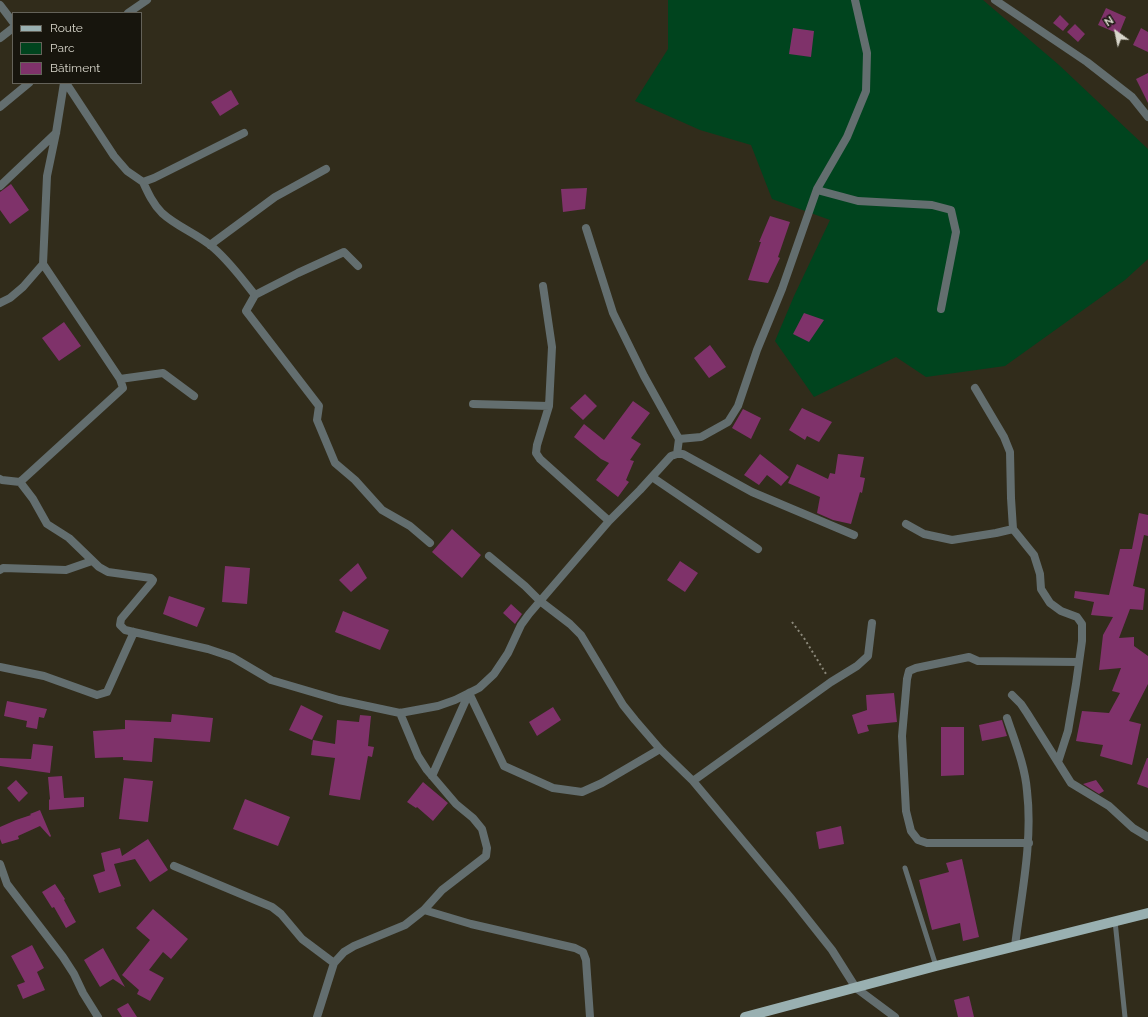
<!DOCTYPE html>
<html>
<head>
<meta charset="utf-8">
<style>
  body { margin:0 }
  #map { position:relative; width:1148px; height:1017px; overflow:hidden; background:#312c1b; font-family:Raleway,sans-serif }
  canvas { display:block }
  .legend { position:absolute; left:12px; top:12px; width:130px; height:72px; box-sizing:border-box; background:#17150d; border:1px solid #646259; margin:0; padding:5px 7px; list-style:none; font-size:12px; color:#d8d6cb }
  .legend li { display:flex; align-items:center; gap:8px; height:20px }
  .legend b { width:20px; border:1px solid #646259 }
  .north { position:absolute; left:1096px; top:12px; width:40px; height:40px; -webkit-text-stroke:3px #17150d; paint-order:stroke; rotate:327deg; font-size:11px; font-weight:700; line-height:16px; text-align:center; color:#d8d6cb }
  .north::after { content:''; display:block; margin:auto; width:14px; height:18px; background:#d8d6cb; clip-path:polygon(50% 0,100% 100%,50% 72%,0 100%) }
</style>
</head>
<body>
<div id="map">
<canvas width="1148" height="1017"></canvas>
<ul class="legend">
<li><b style="height:5px;background:#99b0b1"></b>Route</li>
<li><b style="height:11px;background:#00441e"></b>Parc</li>
<li><b style="height:11px;background:#7f326a"></b>Bâtiment</li>
</ul>
<div class="north">N</div>
</div>
<script>
const ctx = document.querySelector('canvas').getContext('2d');
ctx.lineJoin = 'round';
function fillPath(path, color) { ctx.fillStyle = color; ctx.fill(path, 'evenodd'); }
function trace(path, color, width, dash) { ctx.strokeStyle = color; ctx.lineWidth = width; ctx.lineCap = dash ? 'butt' : 'round'; ctx.setLineDash(dash || []); ctx.stroke(path); }
fillPath(new Path2D(`
  M668 0H983L1059 65 1148 149V259L1125 280 1005 366 926 377 896 357 814 397 775 341 794 296 830 220 772 199 751 145 700 130 635 101 668 49Z`), '#00441e');
fillPath(new Path2D(`
  M1106 8 1126 17 1119 34 1098 25Z
  M1060 15 1069 24 1063 31 1053 23Z
  M1075 24 1085 34 1078 42 1067 32Z
  M793 28 814 31 811 57 789 54Z
  M1141 28 1148 32V52L1133 45Z
  M1148 73V103L1136 79Z
  M231 90 239 104 220 116 211 102Z
  M11 184 29 210 10 224 0 210V192Z
  M587 188 585 209 563 212 561 189Z
  M770 216 790 222 778 257 780 258 768 283 748 280 761 242H759Z
  M804 313 824 320 809 342 793 334Z
  M64 322 81 346 59 361 42 338Z
  M710 345 726 367 709 378 694 358Z
  M585 394 597 406 583 420 570 408Z
  M633 401 650 413 631 438 641 444 630 460 634 461 626 480 629 482 618 497 596 480 609 463 601 459 574 437 584 424 604 440Z
  M802 408 832 422 819 442 807 436 805 440 789 430Z
  M743 409 761 418 751 439 732 428Z
  M760 454 789 477 781 486 767 475 759 485 744 475Z
  M838 454 864 457 860 477 865 478 862 493 860 492 851 524 833 520 817 513 820 497 788 483 797 464 828 479 830 473 835 474Z
  M1139 513 1148 515V536L1144 535 1133 586 1145 589 1143 610 1130 609 1119 638 1134 637V646L1148 656V684L1129 721 1141 724 1132 765 1100 756 1103 745 1076 741 1082 711 1109 713 1120 693 1112 691 1121 668 1099 670 1103 635 1113 617 1091 615 1094 602 1074 598 1075 591 1109 595 1120 549H1132Z
  M452 529 481 555 462 578 432 552Z
  M680 561 698 573 685 592 667 580Z
  M358 563 367 578 351 592 339 580Z
  M225 566 250 568 247 604 222 602Z
  M169 596 205 608 197 627 163 614Z
  M511 604 522 614 515 624 503 613Z
  M343 611 389 630 380 650 335 632Z
  M894 693 897 722 867 725 869 731 858 734 852 715 867 710 866 695Z
  M7 701 47 709 44 718 39 717 37 729 26 727 27 721 4 716Z
  M301 705 323 716 312 740 289 730Z
  M553 707 561 720 537 736 529 722Z
  M172 714 213 718 210 742 154 738 152 762 123 760V757L95 758 93 731 125 729V720L171 722Z
  M360 715 371 716 368 746 374 747 372 757 368 756 360 800 329 795 335 758 311 755 313 740 335 744 337 720 359 722Z
  M1002 720 1007 736 982 741 979 725Z
  M941 727H964V775L941 776Z
  M33 744 53 746 50 773 0 766V758L31 759Z
  M1147 758H1148V788L1137 784Z
  M62 776 64 798 84 797V807L49 810V800L50 799 48 777Z
  M124 778 153 781 148 822 119 819Z
  M16 780 28 793 19 802 7 788Z
  M1096 780 1104 791 1099 794 1083 784Z
  M423 782 448 803 433 821 417 807 416 808 407 802Z
  M245 799 290 817 278 846 233 829Z
  M40 810 51 836 50 837 40 826 18 836 19 839 2 844 0 839V827L16 820 31 815 30 814Z
  M841 826 844 844 819 849 816 832Z
  M148 839 168 870 150 882 135 859 114 864 121 886 99 893 93 875 105 871 101 853 120 848 122 856Z
  M962 859 979 937 963 941 960 923 932 930 919 880 949 872 946 863Z
  M55 884 65 899 64 900 76 922 66 928 54 907 52 908 42 892Z
  M153 909 188 939 171 959 163 952 149 970 164 978 150 1001 137 994 139 990 122 975 150 940 136 928Z
  M32 945 44 968 37 972 45 990 23 999 17 985 25 982 11 956Z
  M103 948 125 987 113 979 100 987 84 960Z
  M969 996 974 1017H958L954 1000Z
  M128 1003 137 1017H122L117 1009Z`), '#7f326a');
trace(new Path2D(`
  M792 622 804 638 826 674`), '#8c897b', 2, [2, 3]);
trace(new Path2D(`
  M905 868 936 966
  M1115 921 1125 1017`), '#636e6f', 5);
trace(new Path2D(`
  M995 0 1087 62 1132 97 1148 117
  M0 5 13 22
  M128 13 147 0
  M0 38 13 28
  M66 83 114 156 127 171 143 182 154 178 244 133
  M0 107 29 83
  M143 182C148 193 153 204 162 213 176 226 195 233 210 245 227 258 242 279 255 295
  M0 186 56 133
  M817 190 858 201 932 205 951 210 956 232 941 309
  M586 228 613 313 644 376 679 439 677 454
  M210 245 275 197 326 169
  M358 266 344 252 298 273 255 295 246 311 319 406 317 420 335 463 355 480 382 510 410 526 430 543
  M0 303 10 298 23 287 43 264 47 176 56 133 64 83
  M120 379 163 373 194 396
  M975 388 1004 437 1010 452 1011 498 1013 529 1034 555 1040 574 1041 589 1050 603 1061 611 1077 617 1082 624V641L1076 684 1068 731 1058 762
  M473 404 549 406
  M679 439 701 437 728 422 738 406 757 350 782 289 817 189 847 137 866 91 867 53 855 0
  M652 477 758 549
  M0 479 2 480 20 482 33 499 47 524 69 538 99 567 108 572 151 578 153 580 152 582 121 619 120 625 125 630 208 649 232 657 271 680 339 700 400 713 438 706 455 700 479 688 494 674 508 653 521 625 529 614 609 521 540 459 536 453 537 445 549 406 552 347 543 286
  M20 482 123 388 120 379 43 264
  M609 521 640 490 671 456 677 454H683L752 492 854 535
  M906 524 924 534 952 540 996 533 1013 529
  M489 556 525 586 540 601 570 624 581 635 623 705 635 720 660 749 693 781 790 897 832 950 856 988 895 1017
  M0 570 3 568 66 570 92 561
  M0 667 44 676 97 695 107 692 134 632
  M469 693 504 766 553 788 582 792 602 783 660 749
  M1012 695 1021 704 1027 713 1071 783 1109 806 1133 828 1148 837
  M1007 718C1015 742 1025 766 1027 791 1033 842 1021 896 1015 946
  M432 776 469 693
  M693 781 831 682 857 666 868 656 872 623
  M1029 843H927L918 840 911 831 906 811 902 736 907 679 909 671 916 668 969 657 978 661 1079 662
  M0 864 7 884 63 957 74 974 83 993 98 1017
  M174 866 272 907 281 914 302 939 334 963
  M424 910 471 924 575 948 583 952 586 960 590 1017
  M317 1017 334 963 344 952 354 946 405 925 424 910 442 890 486 856 487 848 482 829 473 818 456 804 427 770 418 756 400 713`), '#636e6f', 8);
trace(new Path2D(`
  M745 1017 936 966 1148 913`), '#99b0b1', 10);
</script>
</body>
</html>
